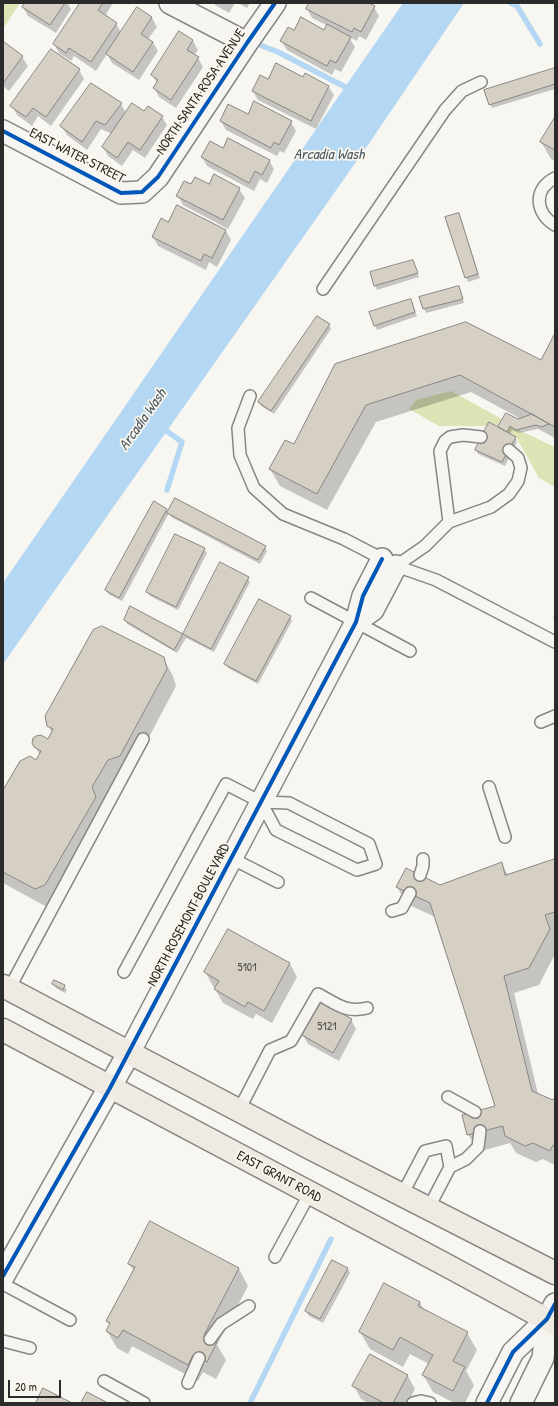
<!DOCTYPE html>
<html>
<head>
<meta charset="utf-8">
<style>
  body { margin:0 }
  #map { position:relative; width:558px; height:1406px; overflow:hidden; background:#f8f6f0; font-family:"Patrick Hand",sans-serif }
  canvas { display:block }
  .frame { position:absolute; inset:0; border:4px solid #2b2b2b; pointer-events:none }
  .scale { position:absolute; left:8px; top:1380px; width:53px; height:18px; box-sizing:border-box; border:2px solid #2b2b2b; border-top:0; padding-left:5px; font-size:12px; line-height:14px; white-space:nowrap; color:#2b2b2b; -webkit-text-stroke:3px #fbf7ec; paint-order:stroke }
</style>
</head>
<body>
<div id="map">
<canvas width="558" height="1406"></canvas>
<div class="frame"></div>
<div class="scale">20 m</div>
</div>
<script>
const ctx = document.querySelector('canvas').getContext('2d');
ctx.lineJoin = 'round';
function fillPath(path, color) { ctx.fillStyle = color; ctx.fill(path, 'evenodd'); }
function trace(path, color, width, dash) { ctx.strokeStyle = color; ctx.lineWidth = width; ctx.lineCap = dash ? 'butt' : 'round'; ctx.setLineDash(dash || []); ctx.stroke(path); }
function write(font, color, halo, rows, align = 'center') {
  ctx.font = font + ' "Patrick Hand",sans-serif'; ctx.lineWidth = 3.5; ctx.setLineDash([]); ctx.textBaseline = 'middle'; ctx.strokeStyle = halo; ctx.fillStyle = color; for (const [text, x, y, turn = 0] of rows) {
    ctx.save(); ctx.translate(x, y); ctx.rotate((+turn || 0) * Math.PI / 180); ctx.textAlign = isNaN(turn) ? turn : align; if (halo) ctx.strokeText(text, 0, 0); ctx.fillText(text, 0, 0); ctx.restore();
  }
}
fillPath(new Path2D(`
  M3 3H20L3 29Z
  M451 391 502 419 498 427 489 422 487 426H439L409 409 416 400Z
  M510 426 555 447V487L539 478 516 437 507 432Z`), '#dee3b6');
fillPath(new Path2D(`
  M403 3H464L370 142 3 664V583Z`), '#b4d7f3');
fillPath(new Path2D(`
  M26 3H67L71 9 56 33 28 16 23 7Z
  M81 3H113L105 16 116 23 121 33 137 8 152 18 157 27 148 39 153 42 158 51 139 80 112 63 107 54 96 71 74 56 71 61 59 53 54 44Z
  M214 3H235L229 13 215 5Z
  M238 3H250L247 8Z
  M310 3H367L374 7 379 16 366 40 359 36 357 41 349 37 355 47 341 72 335 69 332 75 287 50 281 41 294 31H324L328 26 312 18 307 9Z
  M180 32 193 41 198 50 194 55 198 58 203 67 176 108 159 97 154 88 157 83 152 75Z
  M3 42 22 57 28 66 9 91 3 86Z
  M555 69V89L492 108 490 104Z
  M79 70 84 79 51 126 38 116 32 126 17 115 12 106Z
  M304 79 328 86 334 95 316 129 258 100 253 91 268 80Z
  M121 104 126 113 162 117 167 125 145 158 133 150 122 166 108 156 103 147 112 134 101 129 87 150 67 135 61 126Z
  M248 115 291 122 296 131 284 153 280 151 277 156 226 130 221 121Z
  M555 119V161L551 159 541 142Z
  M202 157 269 160 274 169 267 183 260 179 254 191 207 166Z
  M210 185 239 189 245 198 228 229 183 205 178 196 191 186Z
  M177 207 226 231 231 240 217 267 209 262 206 270 158 246 153 237 169 223Z
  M461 219 480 278 468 282 466 277Z
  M415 266 419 277 377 290 375 286 372 273Z
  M459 287 464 303 426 313 424 309Z
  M411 300 417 316 377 330 375 325Z
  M329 325 331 329 274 414 261 406 259 402Z
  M555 335V438L538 429 519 433 512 430 510 435 515 437 517 442 505 466 478 454 476 450 498 428 521 419 471 392 376 422 327 510 280 486 270 469 294 446 336 364 542 362Z
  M175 500 265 547 267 551 260 564 171 517 169 513 122 601 108 594 106 590 154 503 166 509 168 513Z
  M204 549 207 553 178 610 150 596 147 592Z
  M221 564 248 578 250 582 214 652 186 638 177 653 127 624 125 620 130 607 184 636Z
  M555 614V622L553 618Z
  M290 617 292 621 258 684 228 668 226 664Z
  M163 658 173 676 176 686 130 773 118 777 101 804 105 815 54 902 45 906 3 883V792L37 762 40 756 35 746 48 741 52 733 48 725Z
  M555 861V954L539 985 514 993 538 1094 554 1101 555 1099V1165L543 1159 536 1162 516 1153 510 1143 478 1152 468 1134 497 1106 435 917 407 904 397 887 440 886 502 864 508 875Z
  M228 930 290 964 297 977 272 1023 256 1014 253 1019 223 1003 215 989 216 988 213 986 205 972Z
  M53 984 64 986 67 990 65 993 56 988Z
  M351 1020 356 1029 339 1061 308 1044 303 1035Z
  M151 1223 239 1269 248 1286 217 1345 226 1360 216 1379 203 1372 198 1381 132 1346 128 1354 117 1348 107 1331 110 1326 107 1321 134 1271 129 1264Z
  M333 1261 348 1269 350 1273 323 1323 309 1316 306 1311Z
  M420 1302 424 1311 467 1333 477 1350 466 1371 474 1385 465 1403H454L433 1392 423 1375 429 1364 410 1354 403 1367 370 1349 360 1332Z
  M370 1356 408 1376 415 1389 408 1403H368L361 1399 354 1386Z`), '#0003');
trace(new Path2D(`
  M511 3 517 6 540 44
  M260 45 278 52 351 90
  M161 427 182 442 167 490
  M250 1403 331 1239`), '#b4d7f3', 5.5);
const building = new Path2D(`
  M25 3H65L50 25 22 7Z
  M80 3H103L98 10 117 23 91 62 69 48 66 53 53 44Z
  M309 3H369L375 6 361 32 354 28 352 32 306 9Z
  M137 7 152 17 141 34 153 42 133 72 106 54Z
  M301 17 324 30 327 24 351 37 336 63 330 60 327 66 280 41 288 27 294 30Z
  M179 31 193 40 187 50 199 57 171 100 153 88 158 80 151 75Z
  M3 41 23 56 4 82H3Z
  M51 49 80 69 46 117 33 108 26 117 10 106Z
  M276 63 303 77 305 73 329 86 311 121 252 91 260 75 268 79Z
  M555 68V84L489 105 484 90Z
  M91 83 122 103 105 125 96 121 82 142 60 126Z
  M254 101 292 121 279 145 274 142 271 148 220 121 228 104 248 114Z
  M132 103 144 111 148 106 163 116 140 150 128 142 117 158 102 147Z
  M555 117V150L540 142Z
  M228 138 270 160 262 175 255 171 249 183 201 157 210 141 223 148Z
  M214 174 240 188 223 220 176 196 184 181 191 184 195 177 209 184Z
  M177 205 226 230 212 258 204 254 201 261 152 237 161 218 168 222Z
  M459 213 478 274 465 278 445 217Z
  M413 260 418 273 374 286 370 272Z
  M459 286 463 299 423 309 419 297Z
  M411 299 415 312 374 326 369 312Z
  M317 316 330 324 271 411 258 402Z
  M466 322 541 360 555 333V427L460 375 366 405 317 494 269 469 285 440 294 444 335 364Z
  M506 413 518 419 532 414 549 424 541 427 536 425 516 430 510 426 507 432 498 427Z
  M489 422 516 437 502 462 475 450Z
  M175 498 266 546 258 560 167 513Z
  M154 501 167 509 119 598 105 590Z
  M175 534 205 548 176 607 146 592Z
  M220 562 249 577 211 649 183 634Z
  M259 599 291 616 256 681 224 664Z
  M130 606 183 634 174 650 124 620Z
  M102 626 164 657 167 669 120 756 108 760 92 787 96 797 45 885 35 889 3 872V790L20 761 30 756 36 760 41 751 34 747 32 743 33 738 36 736 41 735 48 739 53 729 47 726 45 716 93 630Z
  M555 859V912L545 915 550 929 529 968 504 976 532 1091 553 1100 555 1097V1146L553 1145 550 1151 533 1143 525 1146 505 1136 503 1126 467 1135 462 1115 495 1106 430 903 396 887 406 868 440 885 502 862 505 875Z
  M228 929 290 963 264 1011 248 1002 245 1007 214 989 219 981 204 972Z
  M54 980 65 985 63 990 52 984Z
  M320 1002 352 1019 333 1053 302 1035Z
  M150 1221 239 1268 204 1335 217 1342 207 1362 193 1355 188 1365 123 1330 118 1338 106 1331 110 1323 106 1321 135 1267 128 1264Z
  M332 1260 348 1268 320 1319 305 1311Z
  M384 1283 420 1302 418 1306 468 1332 453 1361 465 1367 453 1391 422 1375 433 1355 400 1337 393 1350 359 1332Z
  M370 1354 408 1375 393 1403H384L352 1386Z
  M43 1388 72 1403H36Z
  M87 1392 108 1403H81Z`);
fillPath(building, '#d6cfc3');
trace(building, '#878684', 1);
const lane = new Path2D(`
  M555 178C533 189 535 213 555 225
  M323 289 445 110 462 91 481 82
  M250 396 238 428 240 455 254 488 283 514 344 539 396 566 436 580 555 642
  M449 522 440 451 445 441 450 437 463 435 481 437
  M396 566 425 546 449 522 491 507 509 494 518 481 521 468 518 458 509 450
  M311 598 410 651
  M541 722 555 716
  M489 787 505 837
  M261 802 289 803 369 844 376 864 357 870 276 830Z
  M231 858 278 882
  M420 875 423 866V859
  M392 911 402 908 410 893
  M124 972 226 784 261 802
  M9 989 143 739
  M448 1097 475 1112
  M239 1110 270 1050 291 1041 318 994C337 1004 345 1013 367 1008
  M450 1167 466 1159 478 1147 480 1131
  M402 1195 425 1151 446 1146 450 1167 428 1209
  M275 1257 310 1193
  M3 1284 70 1320
  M210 1339 221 1324 249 1306
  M3 1341 30 1348
  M104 1381 144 1403
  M188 1383 199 1358
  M413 1403 421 1401 430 1403`);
const street = new Path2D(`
  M170 3 247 43
  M3 131 121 193 142 192 158 177 247 43 275 3
  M356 622 373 610 396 566
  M129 1053 356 622 363 596 382 559
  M487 1403 513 1352 547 1319 555 1304
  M521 1403 543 1358 547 1319`);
const secondary = new Path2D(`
  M3 1276 129 1053`);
const primary = new Path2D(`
  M3 986 312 1149 555 1273
  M3 1030 446 1265 555 1324`);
trace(lane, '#878684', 14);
trace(street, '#878684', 24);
trace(secondary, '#878684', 25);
trace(primary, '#878684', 25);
trace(lane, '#f6f5f1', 11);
trace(street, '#f6f5f1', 21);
trace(secondary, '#f6f5f1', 22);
trace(primary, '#f0ebe2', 22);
trace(new Path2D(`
  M3 131 121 193 142 192 158 177 247 43 275 3
  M3 1276 110 1088 142 1027 356 622 363 596 382 559
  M487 1403 513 1352 547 1319 555 1304`), '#0057b8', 4);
write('12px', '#565451', null, [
  ["5101",247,968],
  ["5121",327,1027]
]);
write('14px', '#2b2b2b', '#fbf7ec', [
  ["NORTH SANTA ROSA AVENUE",201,92,-56],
  ["EAST WATER STREET",77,156,27],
  ["NORTH ROSEMONT BOULEVARD",189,915,-62],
  ["EAST GRANT ROAD",279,1177,28]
]);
write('italic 15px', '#4b5b67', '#fbf7ec', [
  ["Arcadia Wash",329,155],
  ["Arcadia Wash",143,420,-55]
]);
</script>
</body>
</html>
